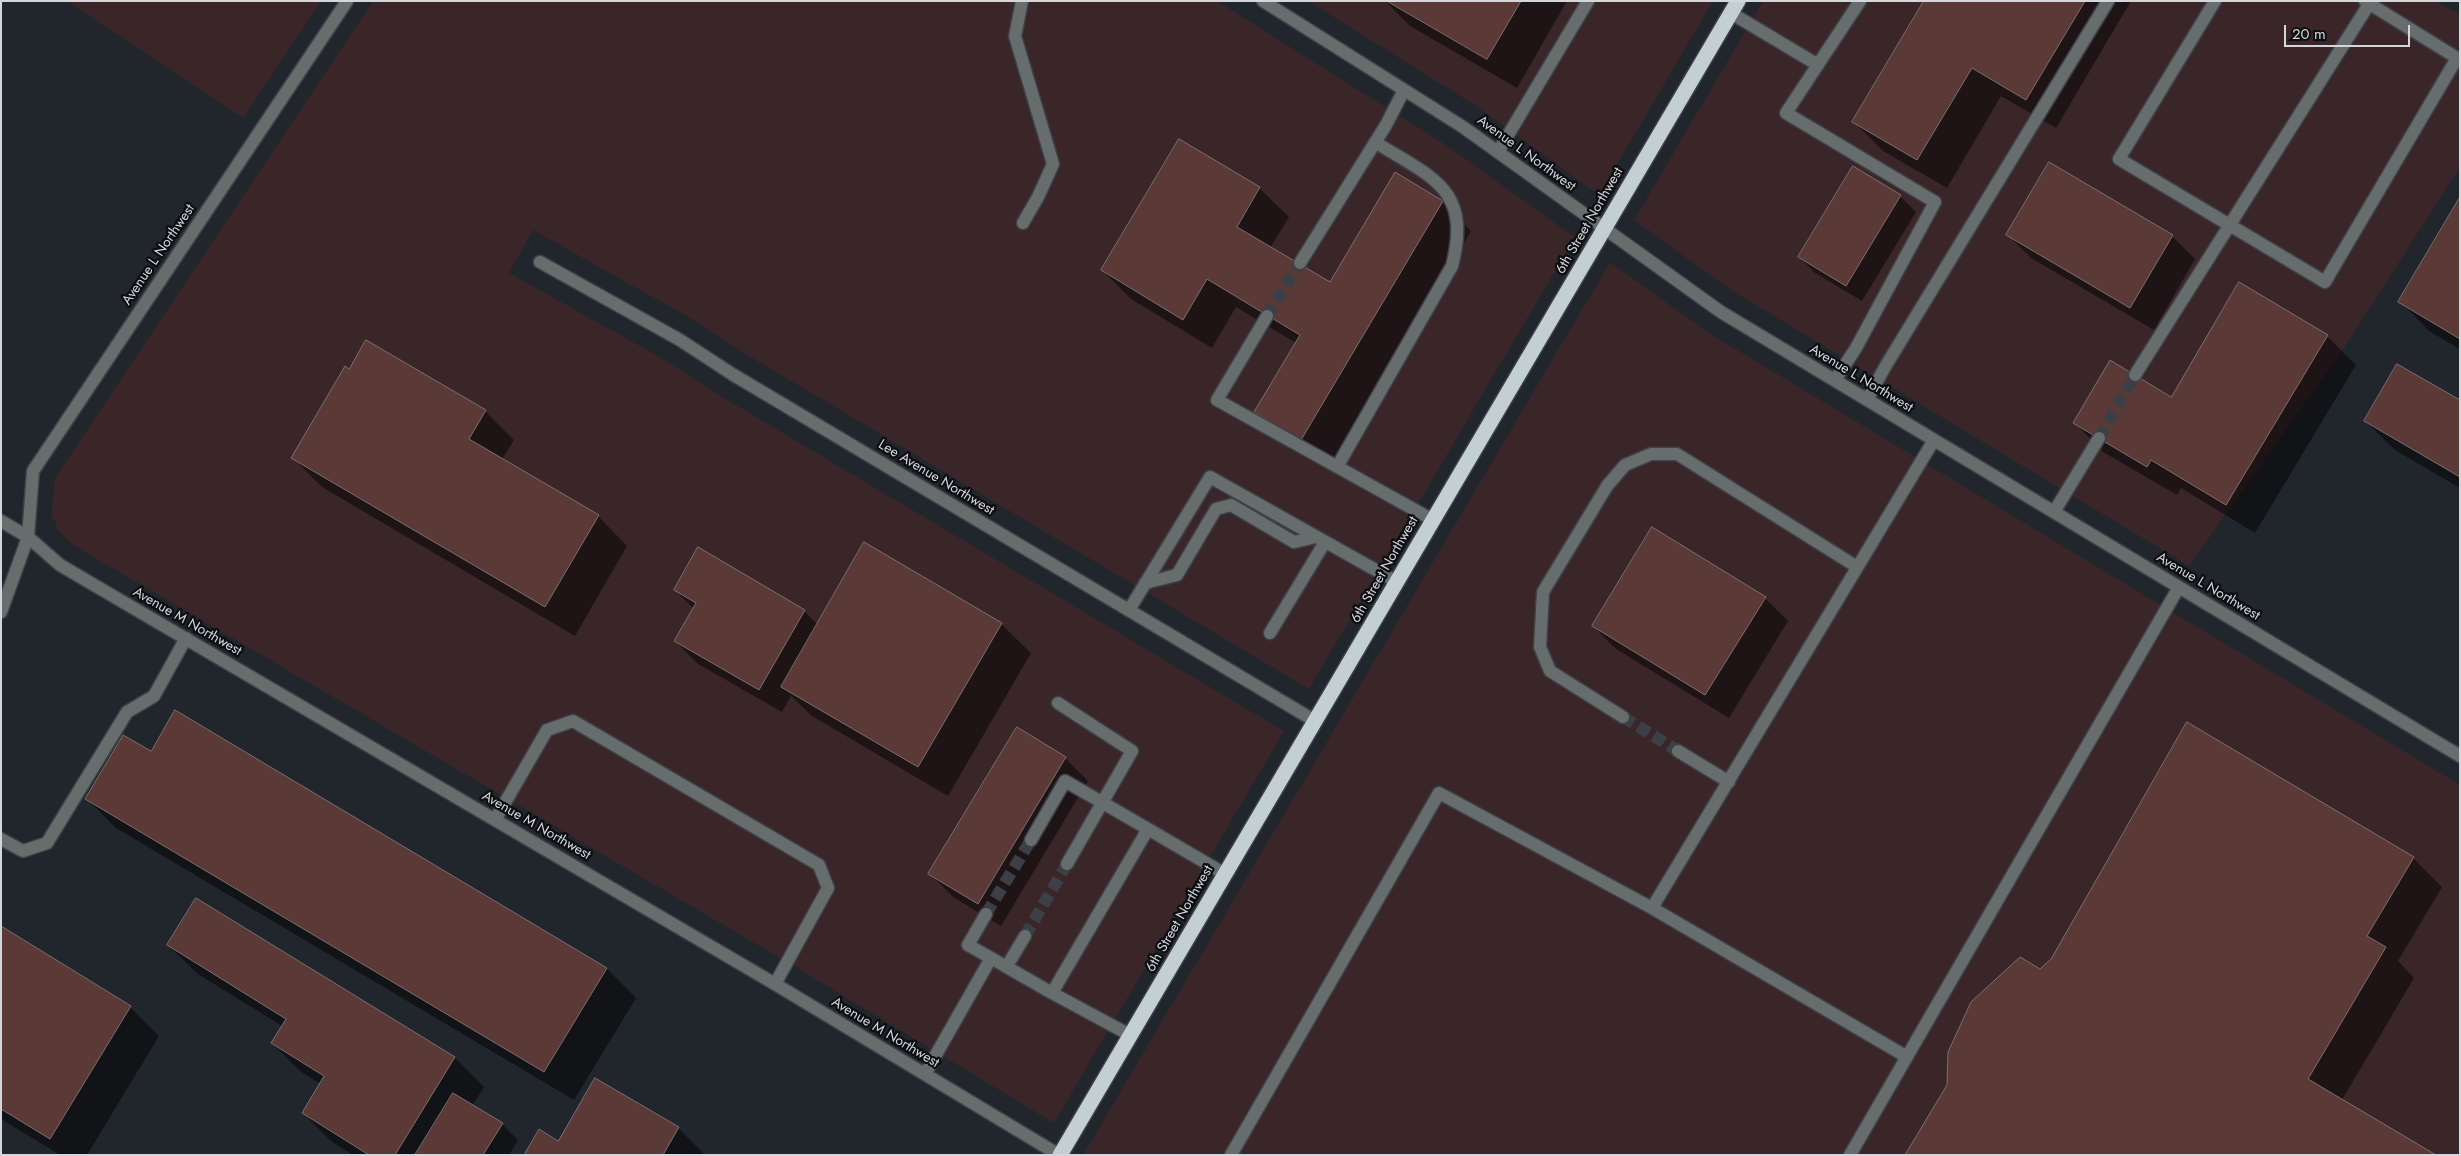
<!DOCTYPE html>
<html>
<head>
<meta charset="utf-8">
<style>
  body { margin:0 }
  #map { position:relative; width:2461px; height:1156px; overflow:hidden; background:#21252c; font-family:Jost,sans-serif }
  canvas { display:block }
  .frame { position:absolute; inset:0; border:2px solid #d3d6db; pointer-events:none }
  .scale { position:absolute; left:2284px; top:25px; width:126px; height:22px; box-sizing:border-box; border:2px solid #d3d6db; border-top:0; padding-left:6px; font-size:15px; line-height:18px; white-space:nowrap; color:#d3d6db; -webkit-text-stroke:4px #0d0e12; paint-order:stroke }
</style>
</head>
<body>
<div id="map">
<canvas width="2461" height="1156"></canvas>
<div class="frame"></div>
<div class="scale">20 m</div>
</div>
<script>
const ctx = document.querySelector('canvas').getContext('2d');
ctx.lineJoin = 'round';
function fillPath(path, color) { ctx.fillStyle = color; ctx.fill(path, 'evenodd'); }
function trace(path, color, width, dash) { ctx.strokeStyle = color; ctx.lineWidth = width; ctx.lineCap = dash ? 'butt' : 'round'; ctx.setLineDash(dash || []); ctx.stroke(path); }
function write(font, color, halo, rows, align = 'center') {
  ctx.font = font + ' Jost,sans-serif'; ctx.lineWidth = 4.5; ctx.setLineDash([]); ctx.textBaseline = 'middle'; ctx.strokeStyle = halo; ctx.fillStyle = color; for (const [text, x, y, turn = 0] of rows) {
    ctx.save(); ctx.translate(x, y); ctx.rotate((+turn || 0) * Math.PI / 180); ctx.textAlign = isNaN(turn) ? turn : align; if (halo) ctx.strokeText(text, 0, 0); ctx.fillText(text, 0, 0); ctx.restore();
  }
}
fillPath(new Path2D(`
  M67 1H321L243 118Z
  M373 1H1217L1449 147 1575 237 1309 689 744 353 692 319 533 230 509 273 667 361 719 395 1284 731 1054 1123 787 962 73 545 55 528 57 521 51 519 55 478Z
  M1308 1H1713L1599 195 1476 106Z
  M1763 1H2436L2460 15V167L2344 348 2189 566 1734 292 1634 220Z
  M1610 262 1709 333 2460 785V1155H1083Z`), '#3a2628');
fillPath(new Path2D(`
  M1385 1H1567L1517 88 1410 26Z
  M1925 1H2131L2056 128 2001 96 1947 188 1883 151 1854 122Z
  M1180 140 1259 188 1289 217 1270 248 1330 284 1442 202 1471 231 1331 468 1284 441 1255 412 1296 343 1236 307 1212 348 1131 299 1102 270Z
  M1900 196 1916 212 1862 301 1815 273 1799 257Z
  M2460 201V349L2429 331 2400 301Z
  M2008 235 2172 236 2195 259 2154 330 2031 258Z
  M2327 336 2356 365 2255 533 2181 488 2177 495 2103 452 2074 422 2171 398Z
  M350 370 485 411 514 440 502 460 598 516 627 546 575 636 322 487 293 458Z
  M2460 402V488L2395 450 2365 421Z
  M675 590 804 611 818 625 1001 624 1031 653 948 796 812 716 791 696 782 712 698 664 675 641 694 609Z
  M1765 598 1788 621 1729 718 1616 649 1593 626Z
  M152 753 607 969 636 998 574 1100 116 828 87 799Z
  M1065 758 1088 781 1001 926 953 897 930 874Z
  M2413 858 2442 887 2398 961 2414 978 2342 1100 2040 971Z
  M196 900 455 1058 484 1087 472 1106 502 1124 518 1140 509 1155H353L332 1142 303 1113 321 1084 301 1072 272 1043 282 1026 198 974 168 945Z
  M1 928 130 1007 159 1036 87 1155H60L1 1119Z
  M678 1128 705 1155H525L559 1142Z`), '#0007');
const building = new Path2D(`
  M1387 1H1521L1487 59Z
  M1924 1H2085L2026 100 1972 68 1917 160 1852 122Z
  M1179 139 1260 187 1237 227 1330 282 1395 172 1443 201 1301 440 1254 412 1300 335 1207 279 1183 320 1101 270Z
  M2049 162 2173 235 2130 308 2006 235Z
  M1853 166 1901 195 1846 286 1798 257Z
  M2459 199 2460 200V339L2398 302Z
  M2239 282 2328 335 2226 505 2151 460 2147 467 2073 423 2110 360 2171 397Z
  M366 340 486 410 469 439 599 515 545 607 291 458 345 366 349 369Z
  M2397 364 2460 400V477L2364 421Z
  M1652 527 1766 597 1705 695 1592 626Z
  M864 542 1002 623 918 767 781 687Z
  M698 547 805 610 759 690 674 641 696 603 674 590Z
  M175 710 607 968 544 1072 85 799 123 735 151 751Z
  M2187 722 2414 857 2367 936 2386 947 2308 1079 2436 1155H1905L1947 1085 1948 1052 1971 1002 2020 957 2040 969 2051 959Z
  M1017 727 1066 757 978 904 928 874Z
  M196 898 455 1057 395 1155H369L302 1113 324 1076 271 1043 286 1019 167 945Z
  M1 926 131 1006 50 1139 1 1109Z
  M595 1078 679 1127 663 1155H524L539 1129 558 1141Z
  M453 1093 503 1123 483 1155H415Z`);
fillPath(building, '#5b3937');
trace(building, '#7b6f6f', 1);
trace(new Path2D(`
  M1267 316 1300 263
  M2099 438 2135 375
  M1623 717 1678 751
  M986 914 1031 840
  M1025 936 1067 864`), '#3c4046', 12, [12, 6]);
const minor = new Path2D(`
  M1022 1 1015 36 1053 164 1038 197 1023 223
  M1263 1 1463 127 1721 312 2460 756
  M2215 1 2119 159 2325 282 2457 58 2365 1
  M1731 13 1818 65
  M1498 152 1588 1
  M540 262 680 340 732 374 1315 721
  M1300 263 1386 125 1404 90
  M1267 316 1217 400 1433 520
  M2135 375 2371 1
  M1835 380 1856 348 1935 202 1786 113 1860 1
  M1867 400 1885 367 2108 1
  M1337 467 1452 266C1472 188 1432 178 1375 142
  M2054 512 2099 438
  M1 521 28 537 60 565 775 984 1059 1155
  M1145 583 1177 575 1216 509 1231 505 1294 542 1316 537
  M1129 610 1210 477 1397 582
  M1 612 28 537 33 471 347 1
  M1270 633 1325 542
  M1058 703 1132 751 1067 864
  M1623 717 1550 671 1540 647 1543 592 1607 486 1625 465 1651 454H1677L1857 567
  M1678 751 1729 782
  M495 820 547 730 573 721 819 865 828 888 775 984
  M1 839 23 851 47 843 127 712 154 696 186 638
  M1031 840 1065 781 1148 829
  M1652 908 1934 440
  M986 914 968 945 991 958
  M1007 966 1025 936
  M1052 993 1130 1035
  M925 1074 991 958 1052 993 1148 829 1225 874
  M1231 1155 1439 793 1652 908 1907 1057
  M1850 1155 2179 587`);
const highway = new Path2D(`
  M1060 1155 1738 1`);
trace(minor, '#3d4148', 15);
trace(highway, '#3d4148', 18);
trace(minor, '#676c6d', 12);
trace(highway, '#c3cfd2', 15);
write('14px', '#d3d6db', '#0d0e12', [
  ["Avenue L Northwest",1526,154,36],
  ["6th Street Northwest",1590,221,-60],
  ["Avenue L Northwest",159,255,-56],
  ["Avenue L Northwest",1861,379,31],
  ["Lee Avenue Northwest",936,478,31],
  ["6th Street Northwest",1385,570,-60],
  ["Avenue L Northwest",2208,587,31],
  ["Avenue M Northwest",187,622,30],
  ["Avenue M Northwest",536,826,30],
  ["6th Street Northwest",1180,919,-60],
  ["Avenue M Northwest",885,1033,31]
]);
</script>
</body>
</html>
